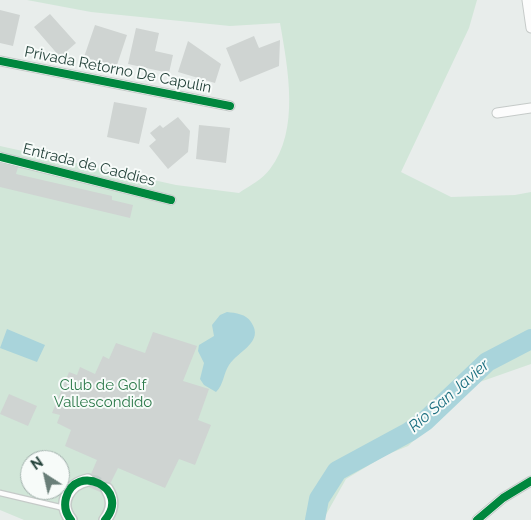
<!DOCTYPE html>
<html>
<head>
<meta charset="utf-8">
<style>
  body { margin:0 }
  #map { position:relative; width:531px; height:520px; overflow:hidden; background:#e8edeb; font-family:Raleway,sans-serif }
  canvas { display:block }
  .north { position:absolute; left:20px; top:450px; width:50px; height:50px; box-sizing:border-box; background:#f7fbf9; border:1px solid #a3b1ad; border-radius:50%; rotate:325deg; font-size:14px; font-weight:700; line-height:20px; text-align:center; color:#24423a }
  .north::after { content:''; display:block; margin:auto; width:18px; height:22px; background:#697e78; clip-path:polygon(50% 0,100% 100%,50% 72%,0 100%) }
</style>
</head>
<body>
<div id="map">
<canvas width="531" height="520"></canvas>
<div class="north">N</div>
</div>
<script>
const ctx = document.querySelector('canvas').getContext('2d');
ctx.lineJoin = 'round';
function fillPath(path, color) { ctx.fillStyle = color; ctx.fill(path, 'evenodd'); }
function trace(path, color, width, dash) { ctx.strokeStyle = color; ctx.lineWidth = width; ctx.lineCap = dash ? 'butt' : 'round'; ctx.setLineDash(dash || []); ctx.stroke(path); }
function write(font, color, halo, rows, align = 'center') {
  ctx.font = font + ' Raleway,sans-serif'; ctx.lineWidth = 4; ctx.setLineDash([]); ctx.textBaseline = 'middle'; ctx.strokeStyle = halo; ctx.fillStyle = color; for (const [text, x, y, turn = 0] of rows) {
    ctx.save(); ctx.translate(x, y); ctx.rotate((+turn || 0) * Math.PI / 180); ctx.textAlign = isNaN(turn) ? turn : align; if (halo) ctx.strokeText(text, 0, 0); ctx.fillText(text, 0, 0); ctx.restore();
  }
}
fillPath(new Path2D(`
  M27 0H477L469 28 401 172 451 197 515 195 531 192V364L474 384 408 446 386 455 346 479 323 520H24L0 510V146L176 185 239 193C249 186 263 179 270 169 300 130 288 69 280 23L230 26 91 12ZM30 460H60V490H30Z`), '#d1e6d8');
fillPath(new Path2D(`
  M227 312C236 313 246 314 251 322 265 342 238 351 229 365 223 374 224 384 216 392L204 385 200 379 204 363 198 351 199 345 214 336 212 325 220 315Z
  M7 329 45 345 37 362 0 348Z`), '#a9d4db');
trace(new Path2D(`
  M315 520 319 499 337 471 409 432 425 421 487 362 531 339`), '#a9d4db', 20);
fillPath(new Path2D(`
  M0 10 20 15 13 46 0 43Z
  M50 14 76 43 60 57 34 27Z
  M95 25 127 35 116 68 84 57Z
  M136 28 159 33 155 51 173 55 169 73 128 64Z
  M254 36 259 48 280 40 279 66 240 82 226 48Z
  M188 41 221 64 215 83 178 72Z
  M114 102 147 108 139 144 107 137Z
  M178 117 190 131 188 152 168 169 149 146 156 140 150 133 160 125 163 128Z
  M199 125 230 128 226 163 196 159Z
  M0 163 18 167 16 174 112 196V200L133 205 130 218 0 187Z
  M153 332 197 346 183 381 209 389 198 420 211 425 195 465 179 459 165 488 118 468 105 494 86 486 97 460 65 446 71 430 57 423 60 415 52 413 69 372 77 375 80 367 95 374 103 356 109 359 116 343 145 353Z
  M9 394 37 406 28 426 0 414Z`), '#cfd4d2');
trace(new Path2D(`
  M88 480 96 481 107 489`), '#c1cbc8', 11, [11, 5.5]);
const service = new Path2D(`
  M0 493 64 508`);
const minor = new Path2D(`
  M527 0 531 28
  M0 61 230 106
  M497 113 531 108
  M0 157 171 200
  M477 520 503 498 531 481`);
const tertiary = new Path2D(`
  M71 520C57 503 69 484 88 480
  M105 520C113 510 114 500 107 489`);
trace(service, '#c5cac8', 7);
trace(minor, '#c5cac8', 11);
trace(tertiary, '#c5cac8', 14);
trace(service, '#fcfcfc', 4.5);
trace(minor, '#fcfcfc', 9);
trace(tertiary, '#fcfcfc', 11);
trace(new Path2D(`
  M0 61 230 106
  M0 157 171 200
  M71 520C66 514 64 506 66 498 75 462 132 488 105 520
  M477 520 503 498 531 481`), '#00873e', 8);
write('15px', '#24423a', '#f7fbf9', [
  ["Privada Retorno De Capulín",118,70,11],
  ["Entrada de Caddies",89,165,14]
]);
write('15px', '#2d7a4b', '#f7fbf9', [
  ["Club de Golf",103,385],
  ["Vallescondido",103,402]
]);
write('italic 16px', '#1c6f80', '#f7fbf9', [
  ["Río San Javier",449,396,-41]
]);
</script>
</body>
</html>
